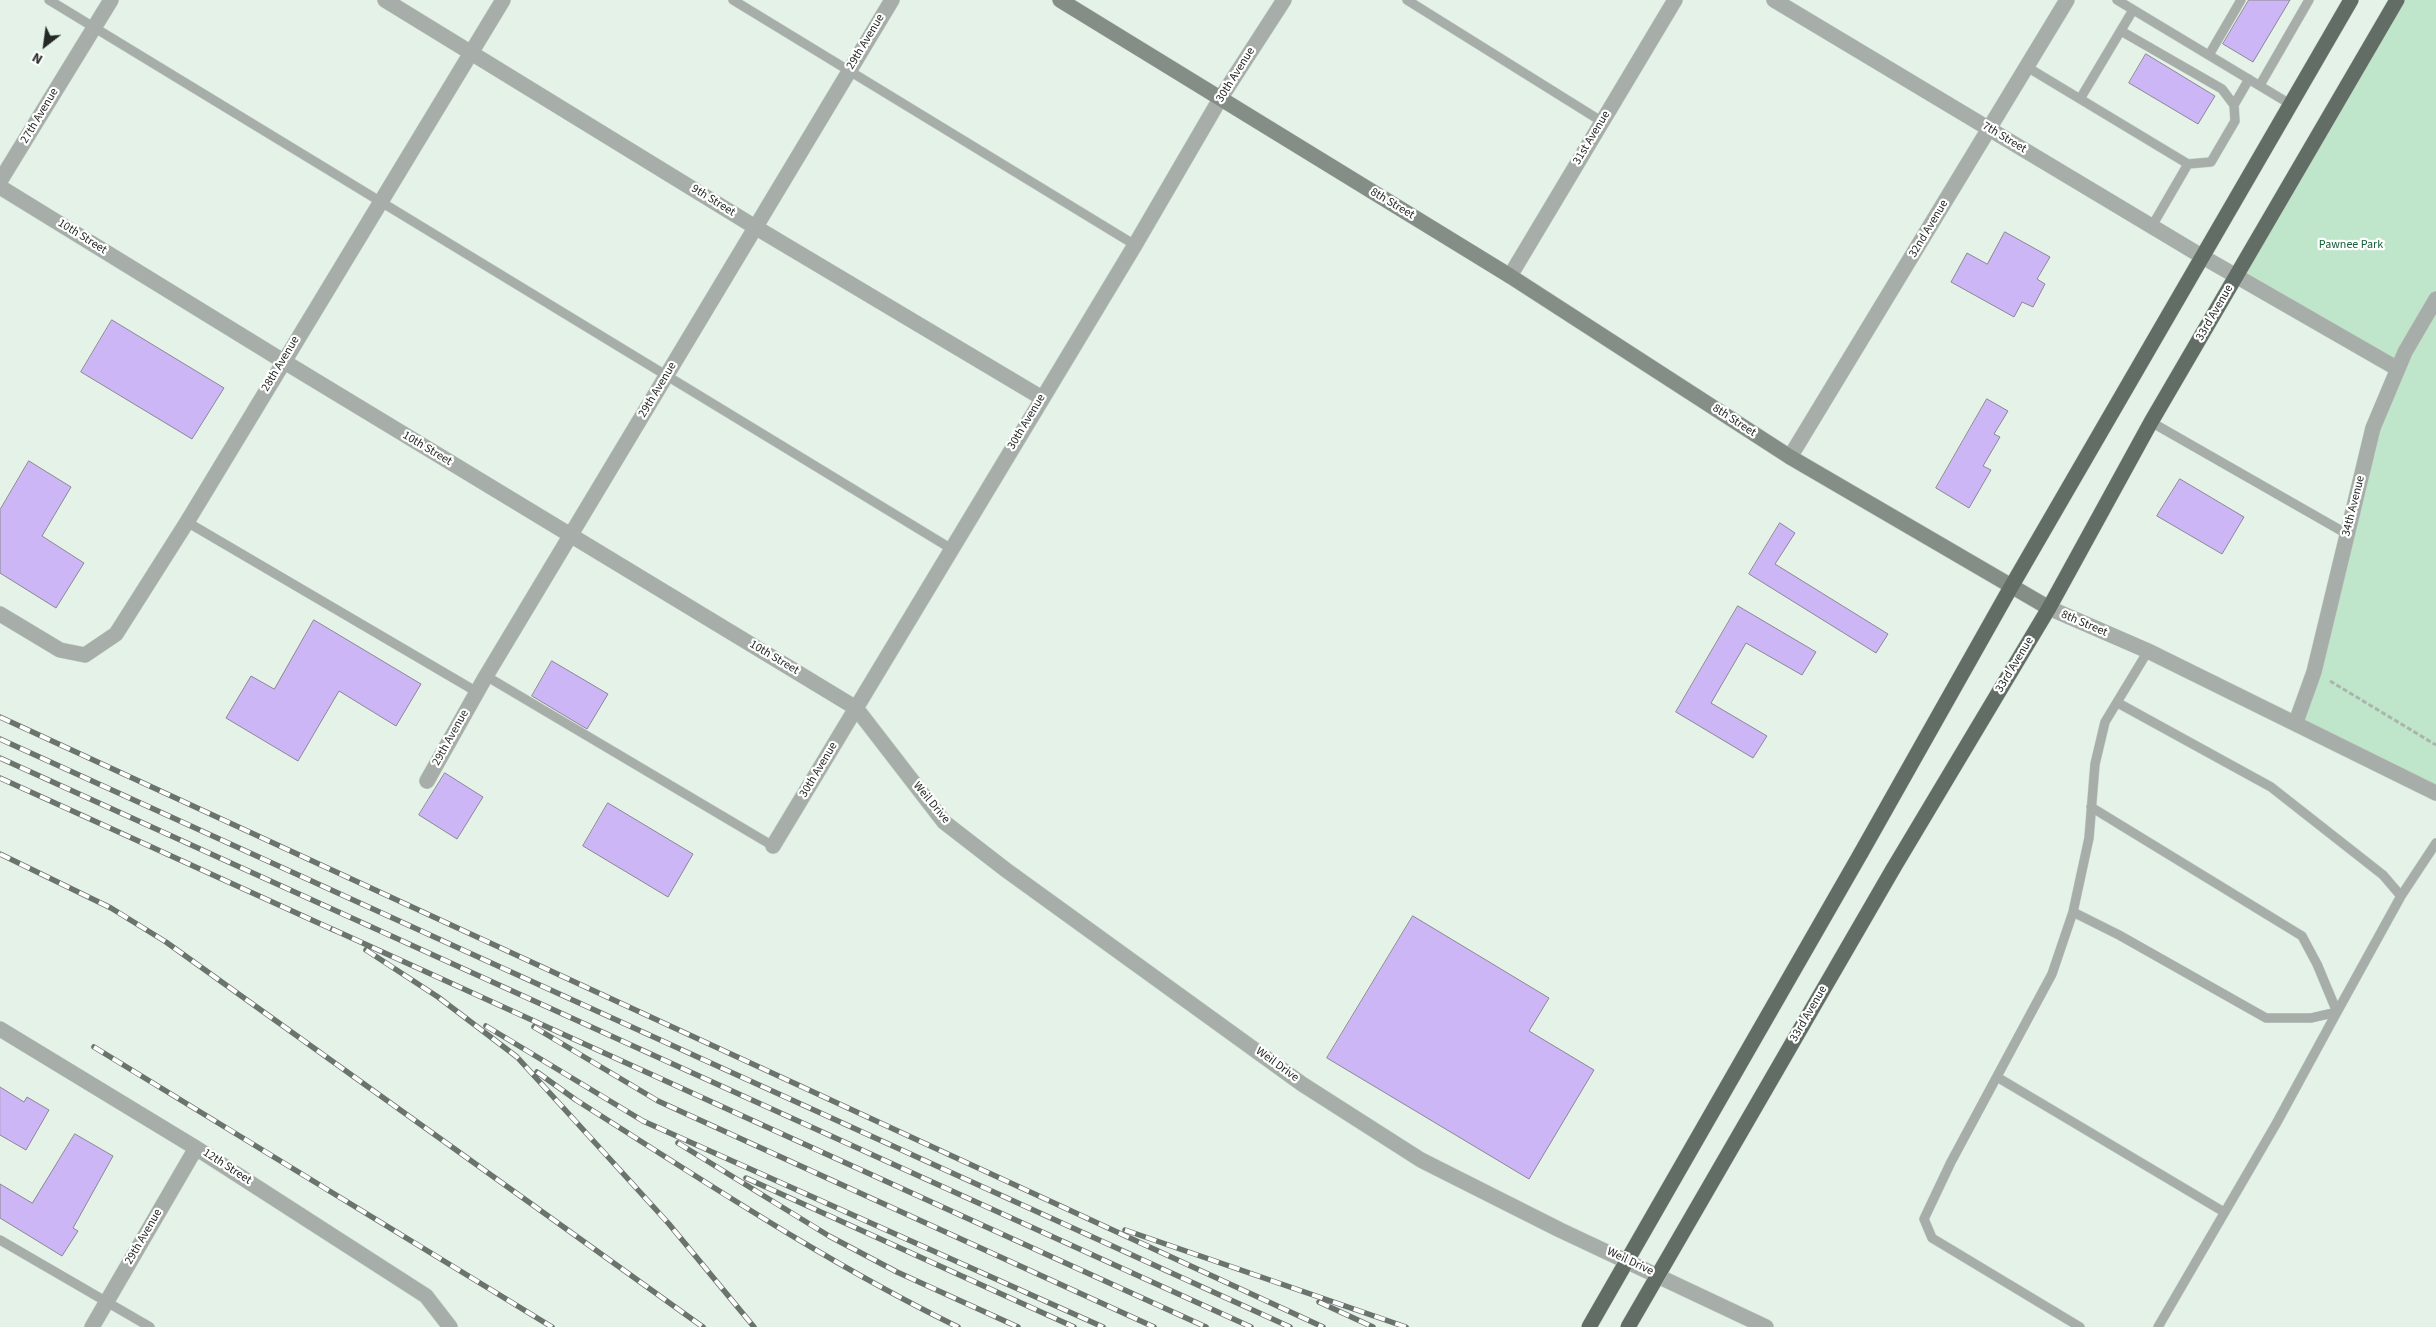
<!DOCTYPE html>
<html>
<head>
<meta charset="utf-8">
<style>
  body { margin:0 }
  #map { position:relative; width:2436px; height:1327px; overflow:hidden; background:#e4f2e8; font-family:"Source Sans 3",sans-serif }
  canvas { display:block }
  .north { position:absolute; left:20px; top:20px; width:50px; height:50px; -webkit-text-stroke:4px #fff; paint-order:stroke; rotate:210deg; font-size:14px; font-weight:700; line-height:20px; text-align:center; color:#242925 }
  .north::after { content:''; display:block; margin:auto; width:18px; height:22px; background:#242925; clip-path:polygon(50% 0,100% 100%,50% 72%,0 100%) }
</style>
</head>
<body>
<div id="map">
<canvas width="2436" height="1327"></canvas>
<div class="north">N</div>
</div>
<script>
const ctx = document.querySelector('canvas').getContext('2d');
ctx.lineJoin = 'round';
function fillPath(path, color) { ctx.fillStyle = color; ctx.fill(path, 'evenodd'); }
function trace(path, color, width, dash) { ctx.strokeStyle = color; ctx.lineWidth = width; ctx.lineCap = dash ? 'butt' : 'round'; ctx.setLineDash(dash || []); ctx.stroke(path); }
function write(font, color, halo, rows, align = 'center') {
  ctx.font = font + ' "Source Sans 3",sans-serif'; ctx.lineWidth = 4.5; ctx.setLineDash([]); ctx.textBaseline = 'middle'; ctx.strokeStyle = halo; ctx.fillStyle = color; for (const [text, x, y, turn = 0] of rows) {
    ctx.save(); ctx.translate(x, y); ctx.rotate((+turn || 0) * Math.PI / 180); ctx.textAlign = isNaN(turn) ? turn : align; if (halo) ctx.strokeText(text, 0, 0); ctx.fillText(text, 0, 0); ctx.restore();
  }
}
fillPath(new Path2D(`
  M2396 0H2436V793L2296 722 2373 428 2398 369 2236 276Z`), '#bfe6ca');
const building = new Path2D(`
  M2249 0H2290L2253 62 2223 44Z
  M2146 54 2215 96 2198 124 2129 83Z
  M2005 232 2050 257 2037 279 2045 284 2033 307 2022 302 2014 317 1951 282 1967 253 1987 264Z
  M112 320 224 388 192 439 81 372Z
  M1987 399 2008 411 1994 434 2000 437 1983 466 1991 470 1969 508 1936 488Z
  M29 461 71 487 42 536 84 563 56 608 0 573V510Z
  M2180 479 2244 517 2222 554 2157 516Z
  M1780 523 1795 533 1775 564 1888 634 1876 653 1749 574Z
  M1738 606 1816 652 1802 675 1746 643 1711 703 1767 736 1753 758 1676 712Z
  M314 620 421 684 396 726 339 691 298 761 226 718 251 676 274 689Z
  M552 661 608 694 587 729 532 696Z
  M445 773 483 797 457 839 419 815Z
  M608 803 693 854 668 897 583 846Z
  M1413 916 1549 998 1529 1031 1594 1070 1529 1179 1327 1058Z
  M0 1087 24 1102 27 1097 49 1110 26 1150 0 1135Z
  M75 1134 113 1156 73 1228 78 1231 62 1256 0 1218V1184L32 1203Z`);
fillPath(building, '#cdb6f5');
trace(building, '#8b8794', 1);
const service = new Path2D(`
  M49 0 950 548
  M733 0 1135 245
  M1407 0 1601 121
  M2117 0 2290 104
  M2209 55 2241 0
  M2027 67 2188 164 2211 162 2235 121 2234 105 2222 89 2121 31
  M2260 85 2309 0
  M2080 99 2133 10
  M2234 105 2249 79
  M2152 226 2188 164
  M2151 422 2347 534
  M187 522 477 692
  M486 676 773 846
  M2091 807 2302 936 2317 964 2337 1012 2276 1124 2158 1327
  M2401 896 2436 843
  M2073 912 2119 935 2266 1018H2311L2337 1012 2401 896 2383 875 2271 787 2118 703
  M1997 1077 2224 1212
  M0 1240 150 1327
  M2080 1327 1932 1238 1924 1219 1951 1162 2052 974 2073 912 2089 838 2095 764 2105 722 2148 651`);
const minor = new Path2D(`
  M385 0 755 227 1042 398
  M1774 0 2203 257 2398 369
  M0 181 111 0
  M0 187 283 361 856 708 944 822 1006 870 1302 1084 1421 1160 1560 1230 1766 1327
  M1510 276 1675 0
  M1790 457 2067 0
  M0 614 60 650 85 655 116 634 187 522 503 0
  M2296 722 2314 672 2373 428 2405 352 2436 299
  M427 781 486 676 892 0
  M773 846 1135 245 1220 99 1284 0
  M0 1029 196 1148 426 1296 450 1327
  M92 1327 196 1148`);
const tertiary = new Path2D(`
  M2049 608 2148 651 2436 793`);
const secondary = new Path2D(`
  M1060 0 1510 276 1790 457 2049 608`);
const trunk = new Path2D(`
  M1861 853 2011 587 2351 0
  M1893 869 2049 608 2151 422 2397 0`);
trace(service, '#c1cec5', 10);
trace(minor, '#c1cec5', 16);
trace(tertiary, '#c1cec5', 16);
trace(secondary, '#c1cec5', 16);
trace(trunk, '#c1cec5', 16);
trace(new Path2D(`
  M2330 681 2436 745`), '#aab5ad', 3, [5, 2.5]);
trace(service, '#a7ada9', 9);
trace(minor, '#a7ada9', 15);
trace(tertiary, '#a7ada9', 15);
trace(secondary, '#858d87', 15);
trace(trunk, '#626e65', 15);
const rail = new Path2D(`
  M0 717 1323 1327
  M0 739 1290 1327
  M0 758 1251 1327
  M0 778 336 931
  M0 854 111 908 166 942 703 1327
  M332 929 1206 1327
  M366 950 438 997 517 1057 669 1224 754 1327
  M486 1026 643 1121 1103 1327
  M534 1027 658 1101 1154 1327
  M94 1047 552 1327
  M537 1072 576 1100C701 1179 825 1262 958 1327
  M678 1143 829 1236 897 1272 1018 1327
  M746 1178 1074 1327
  M1125 1230 1406 1327
  M1319 1302 1373 1327`);
trace(rail, '#6b736d', 5.5);
trace(rail, '#fff', 4, [11]);
const trunkBridge = new Path2D(`
  M1589 1327 1861 853
  M1628 1327 1893 869`);
trace(trunkBridge, '#c1cec5', 16, []);
trace(trunkBridge, '#626e65', 15);
write('12px', '#242925', '#fff', [
  ["29th Avenue",866,42,-59],
  ["30th Avenue",1236,75,-58],
  ["27th Avenue",40,116,-59],
  ["31st Avenue",1592,138,-59],
  ["7th Street",2004,138,31],
  ["9th Street",713,201,32],
  ["8th Street",1392,204,31],
  ["32nd Avenue",1929,229,-59],
  ["10th Street",82,237,32],
  ["33rd Avenue",2215,313,-60],
  ["28th Avenue",281,364,-59],
  ["29th Avenue",658,390,-59],
  ["8th Street",1734,421,33],
  ["30th Avenue",1027,422,-59],
  ["10th Street",427,449,31],
  ["34th Avenue",2354,506,-76],
  ["8th Street",2084,624,23],
  ["10th Street",774,658,31],
  ["33rd Avenue",2015,665,-59],
  ["29th Avenue",451,738,-61],
  ["30th Avenue",819,770,-59],
  ["Weil Drive",931,803,50],
  ["33rd Avenue",1809,1014,-60],
  ["Weil Drive",1277,1065,36],
  ["12th Street",227,1167,33],
  ["29th Avenue",144,1237,-60],
  ["Weil Drive",1630,1262,25]
]);
write('12px', '#176038', '#fff', [
  ["Pawnee Park",2351,245]
]);
</script>
</body>
</html>
